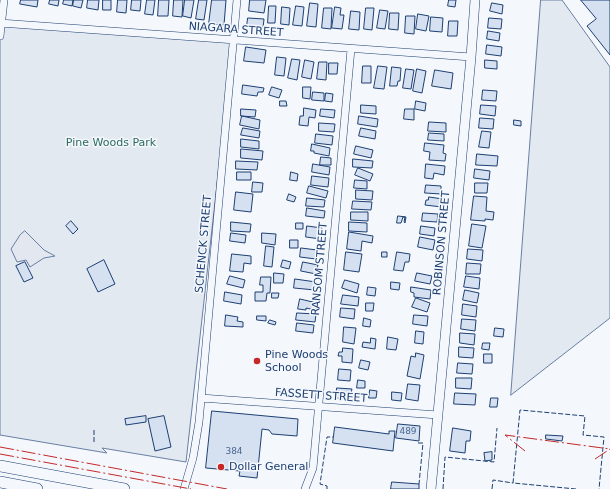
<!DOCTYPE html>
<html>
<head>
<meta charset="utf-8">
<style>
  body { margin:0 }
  canvas { display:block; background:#f4f7fb }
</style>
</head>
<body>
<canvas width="610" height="489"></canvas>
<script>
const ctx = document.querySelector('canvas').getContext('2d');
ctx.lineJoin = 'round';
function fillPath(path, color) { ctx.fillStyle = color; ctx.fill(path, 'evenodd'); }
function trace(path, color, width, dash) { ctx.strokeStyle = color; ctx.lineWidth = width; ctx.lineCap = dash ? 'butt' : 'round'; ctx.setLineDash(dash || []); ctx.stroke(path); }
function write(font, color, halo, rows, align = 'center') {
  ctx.font = font + ' "DejaVu Sans",sans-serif'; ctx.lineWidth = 3; ctx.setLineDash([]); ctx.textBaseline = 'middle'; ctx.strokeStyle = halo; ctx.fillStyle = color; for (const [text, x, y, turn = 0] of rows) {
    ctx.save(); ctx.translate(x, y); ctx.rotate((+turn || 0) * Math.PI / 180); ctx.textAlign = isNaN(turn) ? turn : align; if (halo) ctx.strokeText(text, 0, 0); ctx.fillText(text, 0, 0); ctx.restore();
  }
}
const green = new Path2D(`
  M541 0H562L610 67V318L511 395Z
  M1 24 233 41 186 462 102 448 107 453 0 435V36Z`);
fillPath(green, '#e3e9f0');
trace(green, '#687fa3', 1);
const parking = new Path2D(`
  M25 231 44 250 55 256 44 258 30 267 26 260 17 262 11 249 20 235Z`);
fillPath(parking, '#e3e8f0');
trace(parking, '#687fa3', 1);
const building = new Path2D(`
  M21 0H38L37 7 20 4Z
  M50 0H59L58 6 49 4Z
  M64 0H73L72 6 63 4Z
  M74 0H83L81 8 73 6Z
  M88 0H99L98 10 87 8Z
  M103 0H111V10H103Z
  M118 0H127L126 13 117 12Z
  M132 0H141L140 11 131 10Z
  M147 0H155L153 15 145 14Z
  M159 0H169L168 16H158Z
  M174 0H183L182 17 173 16Z
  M185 0H194L191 18 183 16Z
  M199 0H207L204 20 196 19Z
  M212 0H226L224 25 209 24Z
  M250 0H266L264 13 249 11Z
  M449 0H456L455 7 448 6Z
  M581 0H610V55L587 26 596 19Z
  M310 3 318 4 316 27 307 26Z
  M492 3 503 5 502 14 490 11Z
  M269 6H276L275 23H268Z
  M296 6 304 7 302 26 293 25Z
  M282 7 290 8 289 25 281 24Z
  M335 7 341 8 340 15H344L342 29 332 28Z
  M324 8H332L331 29 322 28Z
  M366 8H374L372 30 364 29Z
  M380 10 388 11 385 29 377 28Z
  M351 11 360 12 359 30 349 29Z
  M390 13H399L398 30 389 29Z
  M418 14 429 16 426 31 416 29Z
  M406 16H415L414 34 405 33Z
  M431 17 443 18 442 32 430 31Z
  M248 18 264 19 263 28 247 26Z
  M489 18 502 19 501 29 488 28Z
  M449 21H458L457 36H448Z
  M488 31 500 33 499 41 487 39Z
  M487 45 502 47 501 56 486 54Z
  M246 47 266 50 264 63 244 61Z
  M277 57 286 58 284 76 275 75Z
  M292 59 300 60 297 80 288 78Z
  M305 60 314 62 311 79 302 77Z
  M485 60 497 61V69L485 68Z
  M319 62H327L326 80 317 79Z
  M329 63H338L337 74H329Z
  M363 66H371V83H362Z
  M378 66 387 67 384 89 374 88Z
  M392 67 401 68 400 81H398L397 86H390Z
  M406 69 414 70 411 89 403 88Z
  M417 69 426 71 422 93 413 91Z
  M435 70 453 73 451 89 432 86Z
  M243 85 264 88 263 92H258L257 96 242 94Z
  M272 87 282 90 279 98 269 95Z
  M303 87H311L310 99 303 98Z
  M483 90 497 91 496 101 482 100Z
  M313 92 324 93V101L312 100Z
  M326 93 333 94 332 102 325 101Z
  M280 101H286L287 106H280Z
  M416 101 426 103 425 111 415 109Z
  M361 105 376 106V114L361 113Z
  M481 105 496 106 495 116 480 114Z
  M304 108 316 110 315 118 309 117 308 126 299 125 300 116H303Z
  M241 109 256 110 255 117 241 116Z
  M321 109 335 110 334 118 320 116Z
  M405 109H414V120L404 119Z
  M242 116 260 120 259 129 240 125Z
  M359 116 378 119 377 127 358 124Z
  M480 118 494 119 493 129 479 128Z
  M514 120 521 121V126L514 125Z
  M429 122 446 123V132L428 131Z
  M319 123 335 124 334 132 319 131Z
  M243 128 260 131 259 138 241 135Z
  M361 128 376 131 375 139 359 136Z
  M482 131 491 132 489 148 479 147Z
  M429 133 444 134V141L428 140Z
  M316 134 333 136 332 145 315 143Z
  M241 139 259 141V149L241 147Z
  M425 143 444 145 443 153 446 154 445 161 429 160 430 152 424 151Z
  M312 144 330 148 329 156 314 153V151H311Z
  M356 146 373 150 371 158 354 154Z
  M241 149 263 151 262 160 241 158Z
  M477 154 498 156 497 166 476 165Z
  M321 157 331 158V165H320Z
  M353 159 373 161 372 168 353 167Z
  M236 161 258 162 257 170 236 169Z
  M313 164 330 167 329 175 312 172Z
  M426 164 445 166 444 175 434 173 433 179 425 178Z
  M358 168 373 174 370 181 355 175Z
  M475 169 490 171 489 180 474 178Z
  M237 172H251V180H237Z
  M291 172 298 174 297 181 290 180Z
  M312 176 329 178 328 187 311 185Z
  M355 180 367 181V189L354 188Z
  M253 182 263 183 262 192H252Z
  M475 183H488L487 193H475Z
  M426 185 441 186V194L425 193Z
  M309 186 328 191 326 198 307 193Z
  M356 190 373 191 372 200 356 199Z
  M236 192 253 194 251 212 234 210Z
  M289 194 296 197 294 202 287 200Z
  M474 196 487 197 486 211 494 212 493 220 485 219V221L471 220Z
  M429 197 443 199 442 207 425 205 426 200H428Z
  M307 198 325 200 324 207 306 206Z
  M353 201 372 202 371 210 352 209Z
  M307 208 325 211 324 218 306 216Z
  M351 212H368V221L351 220Z
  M423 213 438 214 437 222 422 221Z
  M398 216 406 217 405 223 404 222 405 217H403L401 223H397Z
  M71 221 78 229 73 234 66 226Z
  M231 222 251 224 250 232 231 231Z
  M349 222 367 223V232L349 231Z
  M296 223H303V229H296Z
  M472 224 486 226 482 248 469 246Z
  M307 226 322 228 321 239 306 237Z
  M421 226 435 228 434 236 420 234Z
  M349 232 373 236 372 243 362 241 361 251 347 249Z
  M231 233 246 235 245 243 230 241Z
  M262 233 276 234 275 245 262 243Z
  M420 237 435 240 433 250 418 247Z
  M290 240H298V248H290Z
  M266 246 274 247 272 267 264 266Z
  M301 248 317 250 316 259 300 257Z
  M468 249 483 250 482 261 467 259Z
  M346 252 362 254 359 272 344 270Z
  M382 252H387V257H382Z
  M397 252 410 254 409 262H405L403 271 394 270Z
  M232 254 251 256V264L244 263 243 272 230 271Z
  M104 260 115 284 98 292 87 269Z
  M283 260 291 262 289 269 281 267Z
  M25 262 33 278 24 282 16 266Z
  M303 262 318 265 316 274 301 271Z
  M467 263 481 264 480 274H466Z
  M274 273 284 274 283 283H274Z
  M417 273 432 276 430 284 415 281Z
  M230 276 245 280 243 288 227 284Z
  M466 276 480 278 479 289 464 287Z
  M261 277H271L270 293H267L266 301H255V292H263V285H260Z
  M295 279 316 282 315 290 294 288Z
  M345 280 359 284 357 293 342 288Z
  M391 282 400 283 399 290 391 289Z
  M368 287 376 288 375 296 367 295Z
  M411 287 431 290 430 299 414 297V293L411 292Z
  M465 290 479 293 477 303 463 300Z
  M225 292 242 295 241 304 224 301Z
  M272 293H279L278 298H272Z
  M343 295 359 297 358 306 341 304Z
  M416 298 430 303 427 312 412 307Z
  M300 299 317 303 315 310 306 308V310L298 309Z
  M366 303H374L373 311H366Z
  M463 304 477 306 476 317 462 315Z
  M341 308 355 309 354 319 340 317Z
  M297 313 316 314 315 322 296 320Z
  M226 315 238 317 237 321 243 322V327L225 326Z
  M414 315 428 316 427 326 413 324Z
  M257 316H266V321L257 320Z
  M364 318 371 320 370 327 363 326Z
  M462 319 476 320 475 331 461 329Z
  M270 320 276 322 275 325 268 323Z
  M297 323 314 325 313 333 296 331Z
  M344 327 356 328 354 344 343 342Z
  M495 328 504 329 503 337 494 336Z
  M416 331 424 332 423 344 415 343Z
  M460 333 475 334 474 345 460 343Z
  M388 337 398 339 396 350 387 349Z
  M371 338 376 339 375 349 362 347 363 342 370 343Z
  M483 343H490L489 350 482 349Z
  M459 347 474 348 473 358 459 357Z
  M343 348 353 349 352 363 342 362V356H338L339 352H342Z
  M416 353 424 355 420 379 407 376 411 356 415 357Z
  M484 354H492V363H484Z
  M361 360 370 362 368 370 359 368Z
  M458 363 473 364 472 374 457 373Z
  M339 369 351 370 350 381 338 380Z
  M456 378H472L471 389 456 388Z
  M358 380 365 381V388H357Z
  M408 384 420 385 418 401 406 399Z
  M337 388 352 389 351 393H355L354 399 336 398Z
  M370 390 377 391 376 398H369Z
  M392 392 402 393 401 401 392 400Z
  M455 393 476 394 475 405 454 404Z
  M491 398H498L497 407H490Z
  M212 411 298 419 297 436 272 434 269 430 262 429 257 478 239 476 240 471 206 468Z
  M146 416V422L126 425 125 419Z
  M164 416 171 447 155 451 148 419Z
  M398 424 420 426 419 441 396 438Z
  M335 427 389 434V431H395L393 451 333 443Z
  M453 428 471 431 470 441H466L465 453 450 451Z
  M546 435 563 436 562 441 546 439Z
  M492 452V460L485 461 484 453Z
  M392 482 419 484V489H391Z`);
fillPath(building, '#d5e0f0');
trace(building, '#1d3f73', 1);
const minor = new Path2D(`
  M0 23 471 57
  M0 36 4 0
  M201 398 438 415
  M184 489 193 458 199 422 237 0
  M305 489 313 468 351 49`);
const tertiary = new Path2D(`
  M431 489 471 57 475 0`);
const primary = new Path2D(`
  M0 466 124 489
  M0 482 37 489`);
trace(minor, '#1d3f73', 8);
trace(tertiary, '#1d3f73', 10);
trace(primary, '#1d3f73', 12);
trace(minor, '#f4f7fb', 7);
trace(tertiary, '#f4f7fb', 9);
trace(primary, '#f4f7fb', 11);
trace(new Path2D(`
  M94 430V442
  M418 443H423L419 484
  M327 489V486L320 484 327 437H333
  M443 489 445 457 494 462 497 428
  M492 489 493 480 513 483
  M576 489 513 483 520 410 585 416 583 435 604 437 599 489`), '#1d3f73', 1, [5, 2]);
trace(new Path2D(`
  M0 447 227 489
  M525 451 505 435 610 449
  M0 454 191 489
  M595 459 610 449`), '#c62828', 1, [14, 3, 2, 3]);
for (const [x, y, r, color] of [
  [257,361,4,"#c62828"],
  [221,467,4,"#c62828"]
]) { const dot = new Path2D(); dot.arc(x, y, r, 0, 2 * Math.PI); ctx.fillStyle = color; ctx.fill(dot); trace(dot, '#f4f7fb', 1.5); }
write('9px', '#4b6792', null, [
  ["489",408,432],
  ["384",234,452]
]);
write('11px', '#1d3f73', '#f4f7fb', [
  ["NIAGARA STREET",236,30,4],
  ["ROBINSON STREET",442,243,-85],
  ["SCHENCK STREET",204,244,-85],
  ["RANSOM STREET",320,269,-85],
  ["FASSETT STREET",321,396,4]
]);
write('11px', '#2c6c60', '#f4f7fb', [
  ["Pine Woods Park",111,143]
]);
write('11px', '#1d3f73', '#f4f7fb', [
  ["Pine Woods",265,355],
  ["School",265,368],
  ["Dollar General",229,467]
], 'left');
</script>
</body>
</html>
